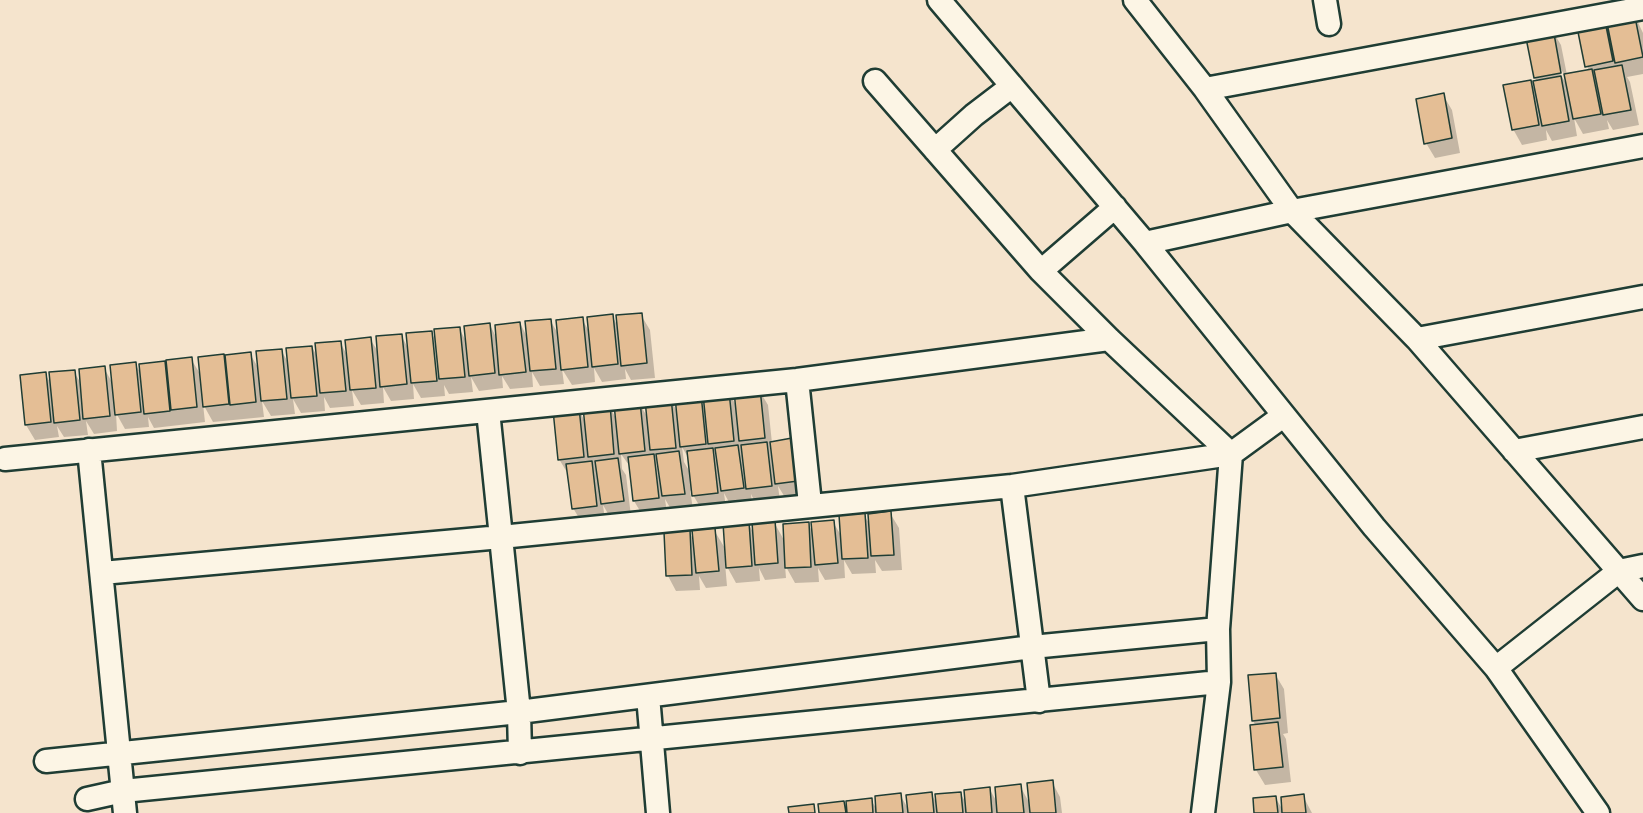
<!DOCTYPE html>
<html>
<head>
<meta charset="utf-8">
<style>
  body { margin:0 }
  canvas { display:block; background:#f5e4cd }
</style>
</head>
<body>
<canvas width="1643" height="813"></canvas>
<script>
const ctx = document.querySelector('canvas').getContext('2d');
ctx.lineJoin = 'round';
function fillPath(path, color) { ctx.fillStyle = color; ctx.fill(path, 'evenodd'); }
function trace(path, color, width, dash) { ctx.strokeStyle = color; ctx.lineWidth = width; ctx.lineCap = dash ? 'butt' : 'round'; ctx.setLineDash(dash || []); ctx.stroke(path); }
fillPath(new Path2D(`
  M1634 14 1643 33V74L1627 77 1630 82 1639 125 1613 130 1607 120 1609 129 1583 134 1574 118 1577 136 1552 141 1546 130 1547 140 1522 145 1513 129 1530 81 1536 91 1537 82 1535 78 1552 30 1561 45 1567 75 1589 71 1587 66 1578 23ZM1559 66 1567 79V85L1556 67Z
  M1443 95 1452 110 1460 153 1435 158 1426 143Z
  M641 315 650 330 655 378 631 380 625 369 626 379 602 382 594 368 595 382 572 385 562 369 564 384 540 386 532 372 533 387 510 389 502 376 503 388 479 391 471 377 473 392 449 394 444 385 445 396 421 398 413 384 414 399 391 401 383 387 384 403 361 405 352 390 354 406 330 408 324 397 325 411 301 413 293 399 295 414 271 416 262 401 264 417 213 422 203 404 205 422 154 428 148 417 149 427 125 429 116 413 117 431 94 434 86 421 88 435 64 437 57 426 59 437 35 440 26 425 45 374 52 385 74 372 82 385 104 368 113 384 135 364 142 375 141 365 191 359 202 377 200 358 250 354 259 369 281 350 289 364 312 347 318 358 340 342 348 357 370 339 379 353 401 335 409 350 431 332 436 341 459 328 467 343 490 325 497 339 520 323 528 339 550 320 560 337 582 319 590 333 612 316 619 328Z
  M759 390 768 405 772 443 806 496 786 499 778 486 780 501 756 504 751 494 752 503 731 506 724 493 726 508 702 510 690 490 693 509 672 511 665 499 667 513 643 516 634 501 631 468 621 454 622 469 626 475 631 516 611 519 603 505 605 520 582 523 573 508 568 474 559 459 578 409 586 423 609 406 617 420 639 403 648 418 670 399 678 413 701 396 706 404 729 393 737 407ZM682 447 689 459 691 474 684 462Z
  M890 513 899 528 902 570 882 571 875 560 876 573 852 574 844 560 845 578 825 580 818 568 819 582 795 583 785 565 786 578 765 580 759 568 760 581 736 583 725 563 727 586 706 588 699 576 700 590 676 591 668 576 689 532 695 542 714 530 726 550 748 523 754 534 774 522 785 542 808 524 814 534 833 522 842 537 864 515 870 525Z
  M1275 674 1284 689 1288 733 1283 734 1286 739 1291 782 1265 785 1256 770V726L1253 721Z
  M1052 782 1060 797 1062 813H821L844 803 848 811 871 800 878 811 900 795 909 810 931 794 938 805 960 793 967 804 989 788 998 804 1020 786 1030 804Z
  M1303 796 1312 813H1256L1275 797 1284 812Z`), '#0003');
const building = new Path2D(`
  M1634 12 1643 57 1615 63 1606 18Z
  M1604 16 1613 61 1585 67 1576 22Z
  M1553 28 1561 73 1534 78 1525 33Z
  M1622 65 1631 110 1603 115 1594 70Z
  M1592 69 1601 114 1573 119 1564 74Z
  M1561 76 1569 121 1542 126 1533 81Z
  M1531 80 1539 125 1512 130 1503 85Z
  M1444 93 1452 138 1424 144 1416 99Z
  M642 313 647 363 621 366 616 315Z
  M613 314 618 364 592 367 587 317Z
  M583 317 588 367 561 370 556 320Z
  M551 319 556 369 530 371 525 321Z
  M520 322 526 372 499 375 495 325Z
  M490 323 495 373 469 376 464 326Z
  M460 327 465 377 439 379 434 329Z
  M432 331 437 381 411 383 406 333Z
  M402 334 407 384 380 387 376 336Z
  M371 337 376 388 350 390 345 340Z
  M341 341 346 391 320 393 315 343Z
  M312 346 317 396 291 398 286 348Z
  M282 349 287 399 261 401 256 351Z
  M251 352 256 402 230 405 225 355Z
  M224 354 229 404 203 407 198 357Z
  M192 357 197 407 171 410 166 360Z
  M165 361 170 411 144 414 139 364Z
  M136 362 141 412 115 415 110 365Z
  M105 366 110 416 83 419 79 369Z
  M75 370 80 420 54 423 49 372Z
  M46 372 51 422 25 425 20 375Z
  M760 388 765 438 739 441 734 391Z
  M729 391 734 441 708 444 703 394Z
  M701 394 706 444 680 447 675 397Z
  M671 397 676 448 650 450 645 400Z
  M640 401 645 451 619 454 614 404Z
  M610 404 614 454 588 457 583 407Z
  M579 407 584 457 558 460 553 410Z
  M792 438 798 481 775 484 770 442Z
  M767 442 772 486 746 489 741 445Z
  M738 445 744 488 721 491 715 448Z
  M713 448 718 493 692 496 687 451Z
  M679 451 685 494 662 496 656 454Z
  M654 454 659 498 633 501 628 457Z
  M618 458 624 501 601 504 595 461Z
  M592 461 597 506 572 509 566 464Z
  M891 511 894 555 871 556 868 514Z
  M865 513 868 558 842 559 839 515Z
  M775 520 778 563 755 565 752 522Z
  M834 520 838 563 815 565 811 522Z
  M749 522 752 566 726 568 723 523Z
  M809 522 811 567 785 568 783 524Z
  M715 528 719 571 696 573 692 530Z
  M690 530 692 575 666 576 664 532Z
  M1276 673 1280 718 1252 721 1248 675Z
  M1278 722 1283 767 1254 770 1250 725Z
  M1053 780 1056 813H1030L1027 783Z
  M1021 784 1024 813H997L995 787Z
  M990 787 992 813H966L964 790Z
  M932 792 934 813H908L906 795Z
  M961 792 963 813H937L935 794Z
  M901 793 903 813H876L875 796Z
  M1304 794 1306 813H1282L1281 797Z
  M1276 796 1278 813H1254L1253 798Z
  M872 798 873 813H847L846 801Z
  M844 801 846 813H819L818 804Z
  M814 804 815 813H789L788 807Z`);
fillPath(building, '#e4be95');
trace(building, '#1f3d34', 1.5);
const minor = new Path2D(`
  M939 0 1145 243 1374 527 1496 668 1598 813
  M1135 0 1205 89 1292 211 1417 339 1643 599
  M1325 0 1329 24
  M875 81 1041 271 1109 339 1231 454 1218 629 1219 682 1203 813
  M1205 89 1643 8
  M935 150 974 115 1012 86
  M1145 243 1292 211 1643 146
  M1041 271 1115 207
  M1417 339 1643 297
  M797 380 810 504
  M488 411 519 712 520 753
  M89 450 125 813
  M1514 451 1643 427
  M5 459 797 380 1109 339
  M1012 486 1039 701
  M102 573 501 537 1012 486 1231 454 1283 416
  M1496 668 1619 571 1643 566
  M648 696 658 813
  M46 761 519 712 1032 647 1218 629
  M87 799 123 791 1219 682`);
trace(minor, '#1f3d34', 27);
trace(minor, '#fcf5e5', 22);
</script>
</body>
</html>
